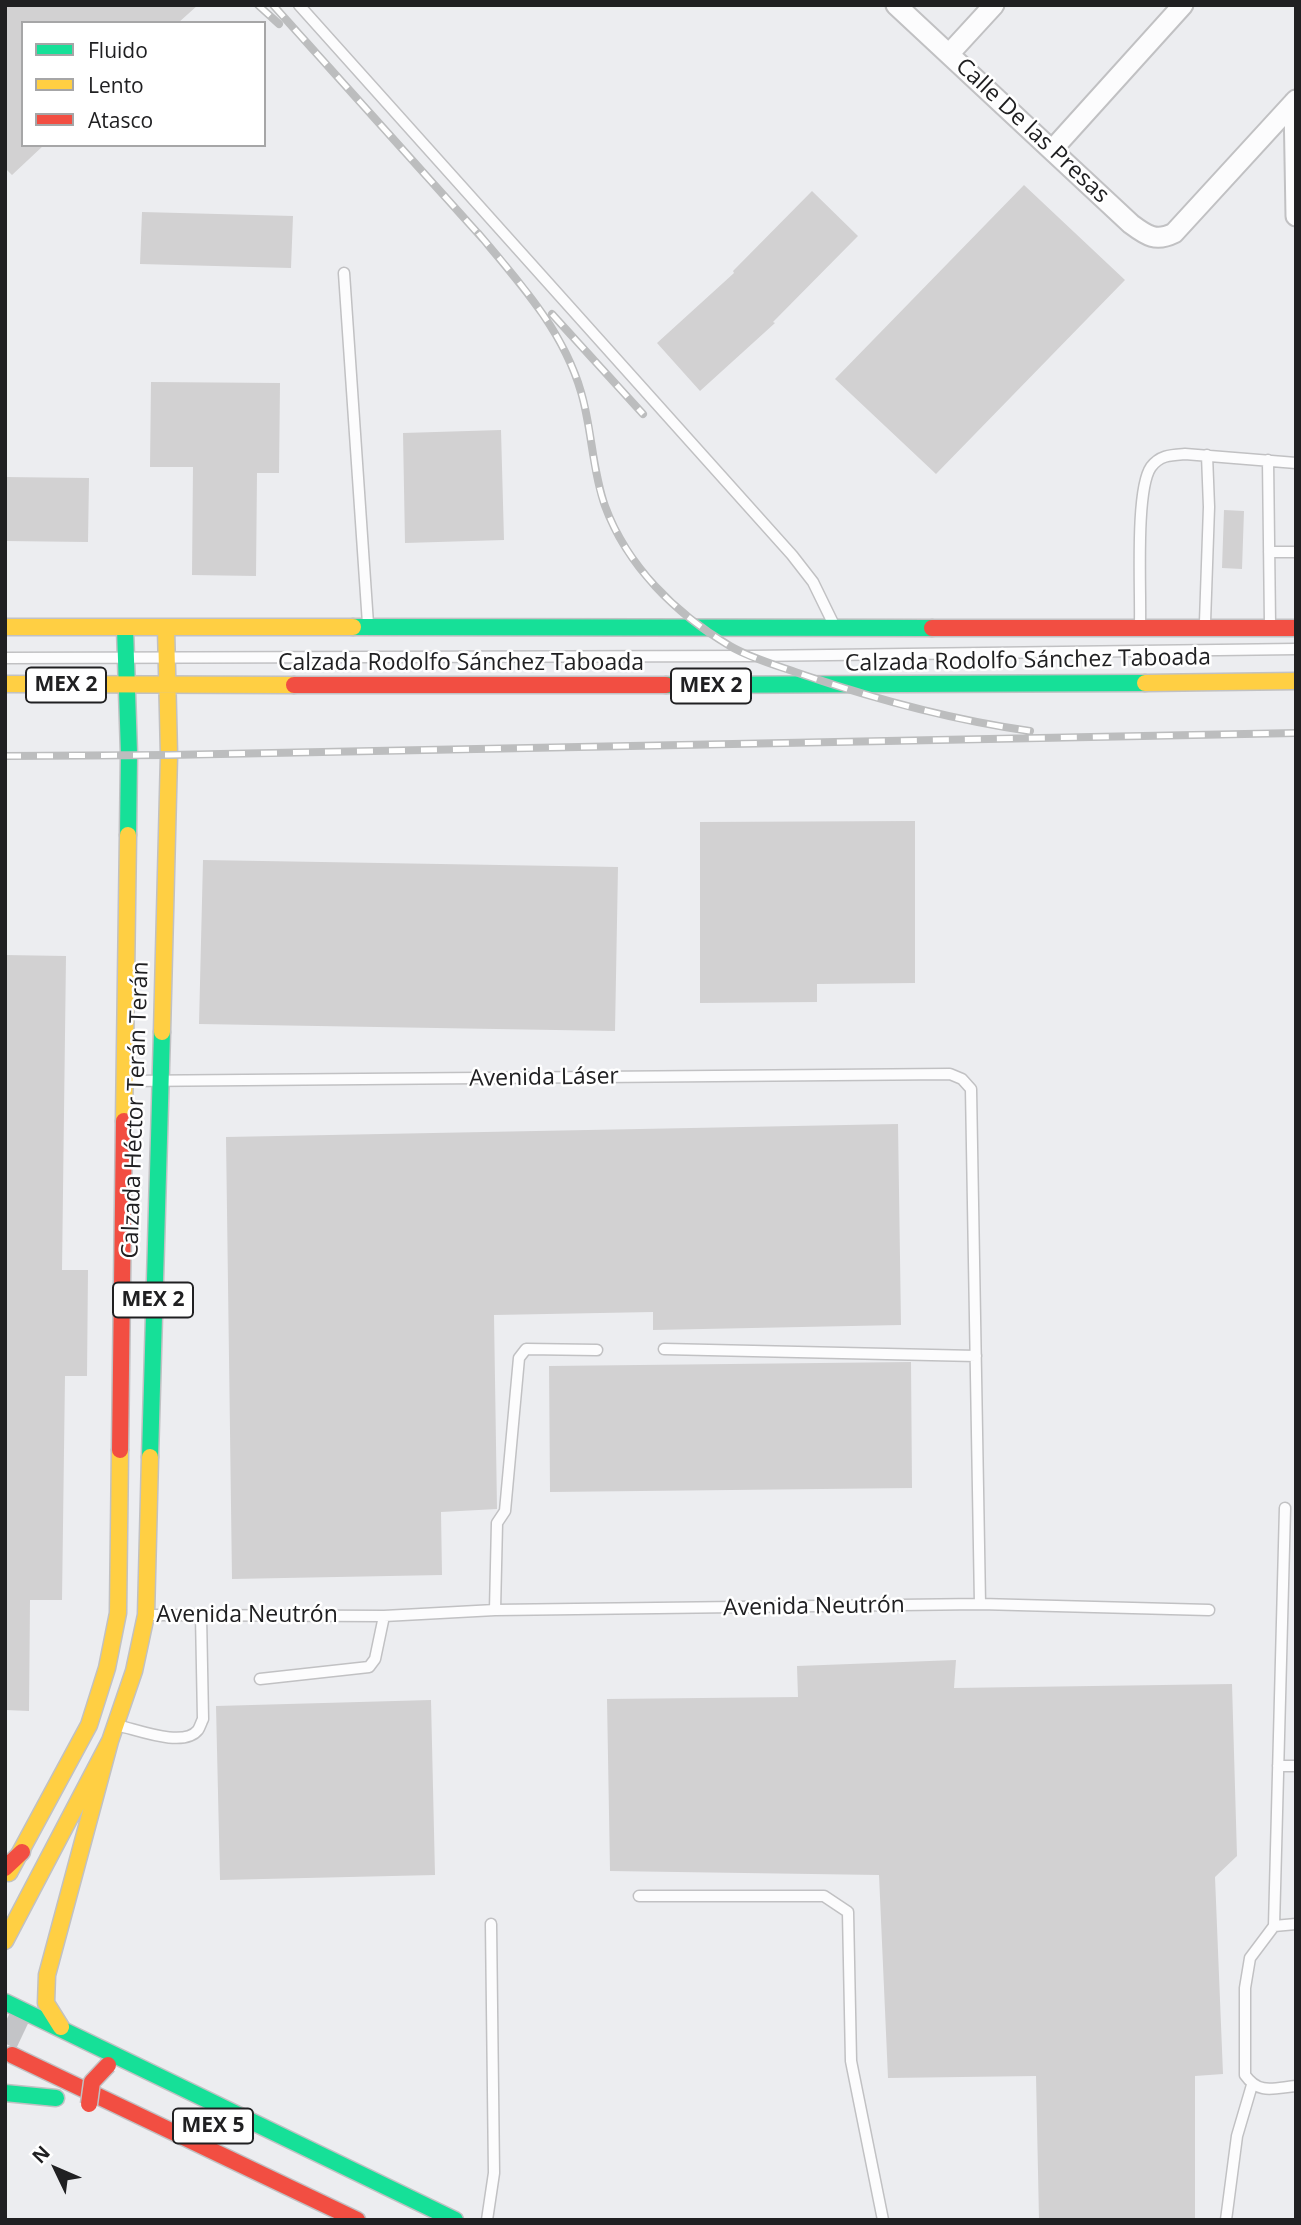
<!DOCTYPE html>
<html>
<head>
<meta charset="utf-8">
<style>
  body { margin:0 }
  #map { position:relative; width:1301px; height:2225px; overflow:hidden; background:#ecedf0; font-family:"Open Sans",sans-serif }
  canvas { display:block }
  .frame { position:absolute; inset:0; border:7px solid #202022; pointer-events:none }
  .legend { position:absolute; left:21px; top:21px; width:245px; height:126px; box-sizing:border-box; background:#fff; border:2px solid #a6a6a7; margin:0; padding:9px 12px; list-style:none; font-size:21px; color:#202022 }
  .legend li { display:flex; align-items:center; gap:14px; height:35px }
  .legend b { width:35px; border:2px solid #a6a6a7 }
  .north { position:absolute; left:21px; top:2134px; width:70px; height:70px; -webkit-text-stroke:5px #fff; paint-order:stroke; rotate:314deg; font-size:19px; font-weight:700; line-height:28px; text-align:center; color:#202022 }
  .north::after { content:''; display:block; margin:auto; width:24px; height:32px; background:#202022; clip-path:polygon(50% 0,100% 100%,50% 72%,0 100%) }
</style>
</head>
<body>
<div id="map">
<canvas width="1301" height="2225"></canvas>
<div class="frame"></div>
<ul class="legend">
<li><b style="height:9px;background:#16e098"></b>Fluido</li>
<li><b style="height:9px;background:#ffcf43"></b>Lento</li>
<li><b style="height:9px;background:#f24e42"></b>Atasco</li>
</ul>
<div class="north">N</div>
</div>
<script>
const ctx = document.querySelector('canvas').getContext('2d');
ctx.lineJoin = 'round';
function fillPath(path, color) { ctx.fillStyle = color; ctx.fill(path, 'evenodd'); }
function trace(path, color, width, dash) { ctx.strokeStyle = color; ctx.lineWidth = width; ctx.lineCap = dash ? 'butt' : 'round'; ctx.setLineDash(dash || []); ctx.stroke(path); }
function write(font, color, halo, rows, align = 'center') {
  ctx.font = font + ' "Open Sans",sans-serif'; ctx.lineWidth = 5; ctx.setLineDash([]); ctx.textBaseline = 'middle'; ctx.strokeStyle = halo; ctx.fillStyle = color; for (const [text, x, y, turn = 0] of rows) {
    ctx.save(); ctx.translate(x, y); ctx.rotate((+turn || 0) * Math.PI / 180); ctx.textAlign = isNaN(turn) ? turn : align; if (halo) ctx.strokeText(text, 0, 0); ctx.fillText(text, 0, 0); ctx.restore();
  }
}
fillPath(new Path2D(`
  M5 5H198L178 23H23V145H44L12 175 5 168Z
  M1024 185 1125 280 936 474 835 379Z
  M812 191 858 236 773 322 775 323 700 391 657 343 734 273 733 271Z
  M142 212 293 216 291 268 140 264Z
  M151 382 280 383 279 473H257L256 576 192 575 193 467H150Z
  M501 430 504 540 405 543 403 433Z
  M5 477 89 478 88 542 5 541Z
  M1224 510 1244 511 1242 569 1222 568Z
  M915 821V983L817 984V1002L700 1003V822Z
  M203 860 618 867 615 1031 199 1024Z
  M5 955 66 956 62 1270H88L87 1376H65L62 1600H30L29 1711 5 1710Z
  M898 1124 901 1325 653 1330V1312L494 1315 497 1509 441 1512 442 1575 232 1579 226 1137Z
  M911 1362 912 1488 550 1492 549 1366Z
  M956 1660 954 1688 1232 1684 1237 1856 1215 1877 1223 2074 1195 2076V2220H1039L1036 2076 888 2078 879 1875 610 1871 607 1699 798 1697 797 1666Z
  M431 1700 435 1875 220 1880 216 1706Z`), '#d2d1d2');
trace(new Path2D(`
  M5 2023 24 2032`), '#c3c4c7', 37, [37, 18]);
const lane = new Path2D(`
  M299 5 792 555 813 582 833 623
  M344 273 368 624
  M1268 460 1270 624
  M1269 552H1296
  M1205 622 1209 507 1207 455
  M1140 623C1141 591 1135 490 1151 467 1160 455 1171 455 1185 454L1296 463
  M5 658 751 656 1296 649
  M128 1081 950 1074 962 1079 971 1089 980 1604
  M664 1349 976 1356
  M1285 1508 1274 1926 1250 1958 1245 1988V2075C1259 2095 1274 2088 1296 2086
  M495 1610 497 1523 505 1511 519 1358 526 1349 597 1350
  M150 1615 384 1616 495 1610 980 1604 1209 1610
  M260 1679 369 1667 375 1659 384 1616
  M120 1726C138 1730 184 1748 198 1730 200 1727 201 1723 203 1719L201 1615
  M1278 1766H1296
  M639 1896H824L848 1912 851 2061 883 2220
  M1274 1926 1296 1924
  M487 2220 494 2173 491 1924
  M1226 2220 1237 2136 1252 2085`);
const street = new Path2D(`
  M896 5 1131 224C1147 236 1156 242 1174 233L1296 100
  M949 54 994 5
  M1294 102 1296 216
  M1052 150 1183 5`);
const fast = new Path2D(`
  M353 627 932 628
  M125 628 129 754 128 835
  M666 685 1145 683
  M150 1457 162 1032
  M5 2002 455 2220
  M5 2093 56 2098`);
const slow = new Path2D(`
  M5 627H353
  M1145 683 1296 681
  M5 684 294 685
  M162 1032 169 755 166 628
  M124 1121 128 835
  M9 1873 89 1725 107 1668 118 1613 120 1450
  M5 1941 110 1741 134 1671 146 1615 150 1457
  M61 2027 46 2003 47 1975 110 1741`);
const jam = new Path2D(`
  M932 628H1296
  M294 685H666
  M120 1450 124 1121
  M5 1868 22 1852
  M12 2055 357 2220`);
trace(lane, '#c1c1c3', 13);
trace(street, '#c1c1c3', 23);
trace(fast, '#c1c1c3', 19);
trace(slow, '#c1c1c3', 19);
trace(jam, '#c1c1c3', 19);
trace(lane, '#fcfcfd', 10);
trace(street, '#fcfcfd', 19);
trace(fast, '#16e098', 16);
trace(slow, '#ffcf43', 16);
trace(jam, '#f24e42', 16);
const rail = new Path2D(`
  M258 5 279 24
  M273 5 483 239
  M478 233C519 282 563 330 581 392 592 429 592 470 605 506 627 566 676 614 730 646 752 659 779 666 804 675 878 700 953 720 1030 731
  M552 314 643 414
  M5 756 169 755 1296 733`);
trace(rail, '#bcbdbe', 8);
trace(rail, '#fff', 5, [16]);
const jamBridge = new Path2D(`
  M89 2104 92 2082 108 2065`);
trace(jamBridge, '#c1c1c3', 19, []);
trace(jamBridge, '#f24e42', 16);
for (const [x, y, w] of [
  [66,685,80],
  [711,686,80],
  [153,1300,80],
  [213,2126,80]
]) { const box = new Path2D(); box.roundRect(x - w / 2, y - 17.5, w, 35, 5); ctx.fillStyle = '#fff'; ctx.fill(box); trace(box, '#202022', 2); }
write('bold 21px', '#202022', null, [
  ["MEX 2",66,685],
  ["MEX 2",711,686],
  ["MEX 2",153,1300],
  ["MEX 5",213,2126]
]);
write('23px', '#202022', '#fff', [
  ["Calle De las Presas",1032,131,43],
  ["Calzada Rodolfo Sánchez Taboada",1028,661,-1],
  ["Calzada Rodolfo Sánchez Taboada",461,663],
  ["Avenida Láser",544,1078,-1],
  ["Calzada Héctor Terán Terán",136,1110,-88],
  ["Avenida Neutrón",814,1607,-1],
  ["Avenida Neutrón",247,1615]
]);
</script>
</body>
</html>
